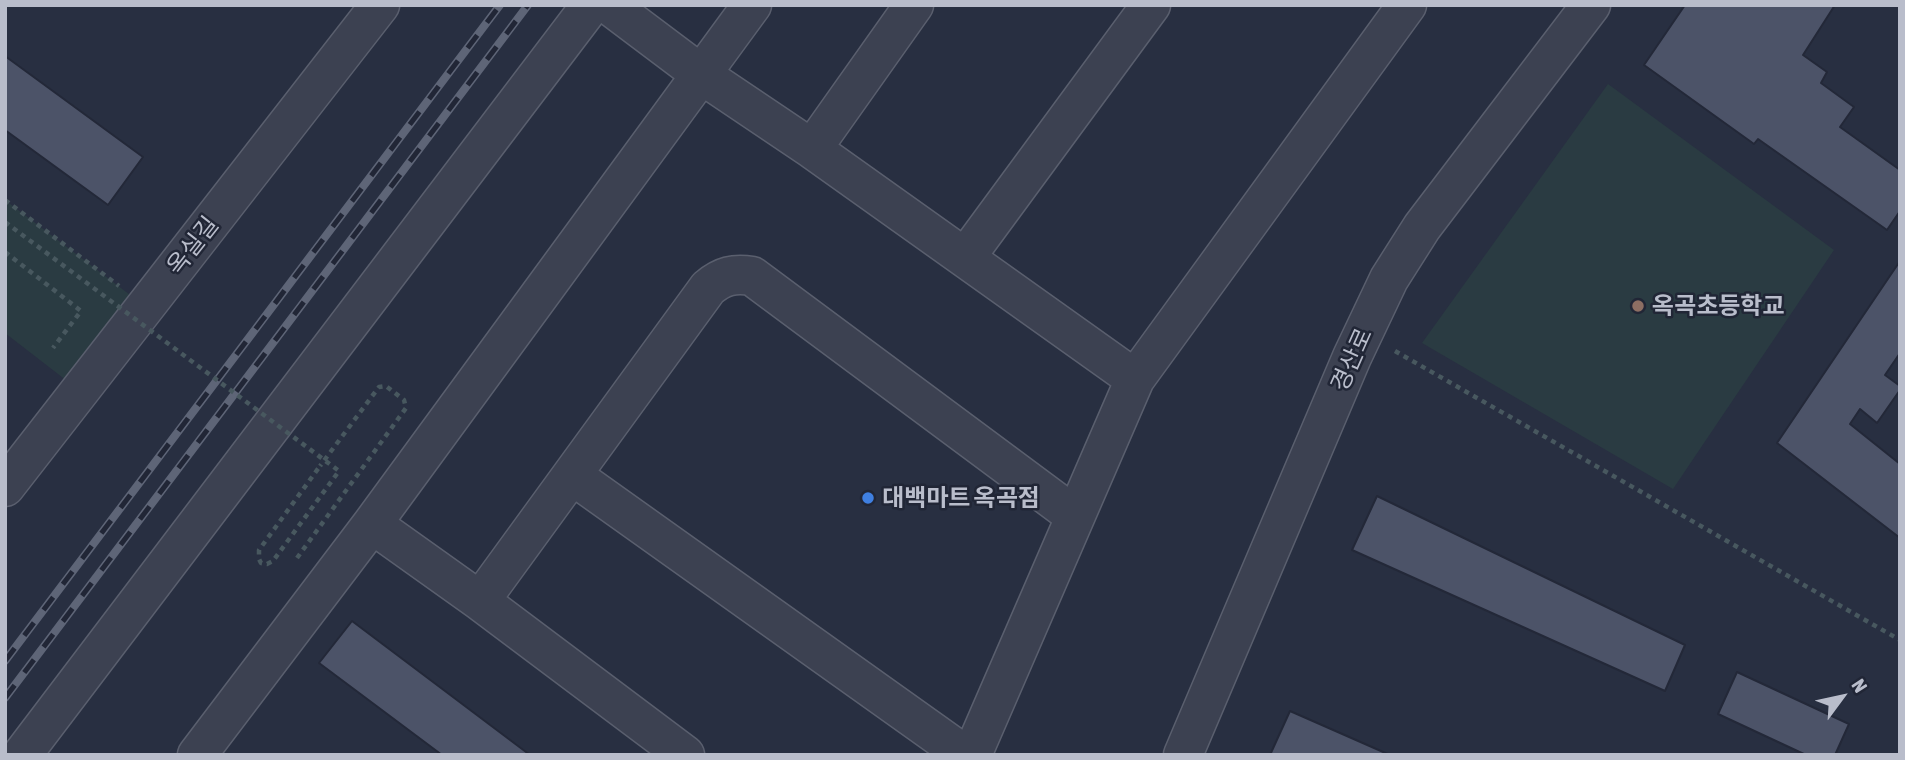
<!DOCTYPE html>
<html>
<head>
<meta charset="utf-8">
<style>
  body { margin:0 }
  #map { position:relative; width:1905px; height:760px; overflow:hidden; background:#282f41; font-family:"Asap Condensed",sans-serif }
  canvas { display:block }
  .frame { position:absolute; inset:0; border:7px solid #b9bdcb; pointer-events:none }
  .north { position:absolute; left:1807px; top:662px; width:70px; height:70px; -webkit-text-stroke:5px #212636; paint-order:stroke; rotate:57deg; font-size:19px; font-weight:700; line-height:28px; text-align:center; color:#b9bdcb }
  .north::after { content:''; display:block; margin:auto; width:24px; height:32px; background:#b9bdcb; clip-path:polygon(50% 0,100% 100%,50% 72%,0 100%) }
</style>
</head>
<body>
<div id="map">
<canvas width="1905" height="760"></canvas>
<div class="frame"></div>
<div class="north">N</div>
</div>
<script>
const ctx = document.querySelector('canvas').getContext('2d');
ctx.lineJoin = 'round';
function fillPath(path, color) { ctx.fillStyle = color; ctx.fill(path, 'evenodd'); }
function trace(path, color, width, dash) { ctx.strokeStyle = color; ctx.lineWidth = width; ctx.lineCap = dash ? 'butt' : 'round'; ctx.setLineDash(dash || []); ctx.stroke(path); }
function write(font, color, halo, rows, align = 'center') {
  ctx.font = font + ' "Asap Condensed","Noto Sans KR",sans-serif'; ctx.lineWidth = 5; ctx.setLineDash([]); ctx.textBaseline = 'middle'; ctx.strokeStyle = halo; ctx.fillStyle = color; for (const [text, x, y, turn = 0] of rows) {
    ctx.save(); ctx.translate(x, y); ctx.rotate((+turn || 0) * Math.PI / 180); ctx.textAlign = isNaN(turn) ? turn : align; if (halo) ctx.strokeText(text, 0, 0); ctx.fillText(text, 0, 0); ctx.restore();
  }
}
fillPath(new Path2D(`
  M1608 84 1834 250 1673 489 1422 343Z
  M5 200 146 307 80 391 5 333Z`), '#2a3b42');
const building = new Path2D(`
  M1685 5H1835L1803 55 1827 72 1821 83 1854 107 1840 127 1900 170V211L1887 230 1758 139 1754 144 1644 65Z
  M5 56 143 157 108 205 5 130Z
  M1900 261V353L1885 375 1900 386V390L1877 423 1860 409 1850 424 1900 464V538L1777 443Z
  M1377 496 1685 645 1665 691 1352 550Z
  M352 621 530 755H442L319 663Z
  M1737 672 1849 724 1835 755H1806L1718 714Z
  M1290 711 1390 755H1270Z`);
fillPath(building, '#4c5368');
trace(building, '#232838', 2);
const minor = new Path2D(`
  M609 5 702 75 812 149 1135 379
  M812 149 914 5
  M965 258 1151 5
  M572 475 965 755
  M5 487 380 5
  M372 524 480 601 685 755
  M480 601 708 288C722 276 734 273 752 276L1075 516
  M22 755 591 5
  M197 755 372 524 752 5
  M972 755 1135 379 1407 5
  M1183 755 1352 357 1389 279 1422 227 1591 5`);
trace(minor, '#5a5f6e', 41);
trace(new Path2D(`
  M5 200 119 286
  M5 252 81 311 53 348
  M1395 351 1900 640
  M297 558 406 408 404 400 386 386 379 387 320 466`), '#48585f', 4.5, [5, 5]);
trace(minor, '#3c4151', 38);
const rail = new Path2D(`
  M5 661 500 5
  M5 698 528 5`);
trace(rail, '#5e6577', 8);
trace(rail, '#212636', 5, [16]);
trace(new Path2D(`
  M5 222 339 471 273 561 267 564 261 563 259 559V550L320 466`), '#48585f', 4.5, [5, 5]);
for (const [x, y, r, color] of [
  [1638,306,7,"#8d6e63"],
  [868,498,7,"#3f7fe0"]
]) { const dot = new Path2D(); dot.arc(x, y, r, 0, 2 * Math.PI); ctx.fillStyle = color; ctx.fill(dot); trace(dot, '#212636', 2.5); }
write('24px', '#b9bdcb', '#212636', [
  ["옥실길",193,246,-52],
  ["경산로",1352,360,-66]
]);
write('bold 24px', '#b9bdcb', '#212636', [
  ["옥곡초등학교",1652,306],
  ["대백마트 옥곡점",882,498]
], 'left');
</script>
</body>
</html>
